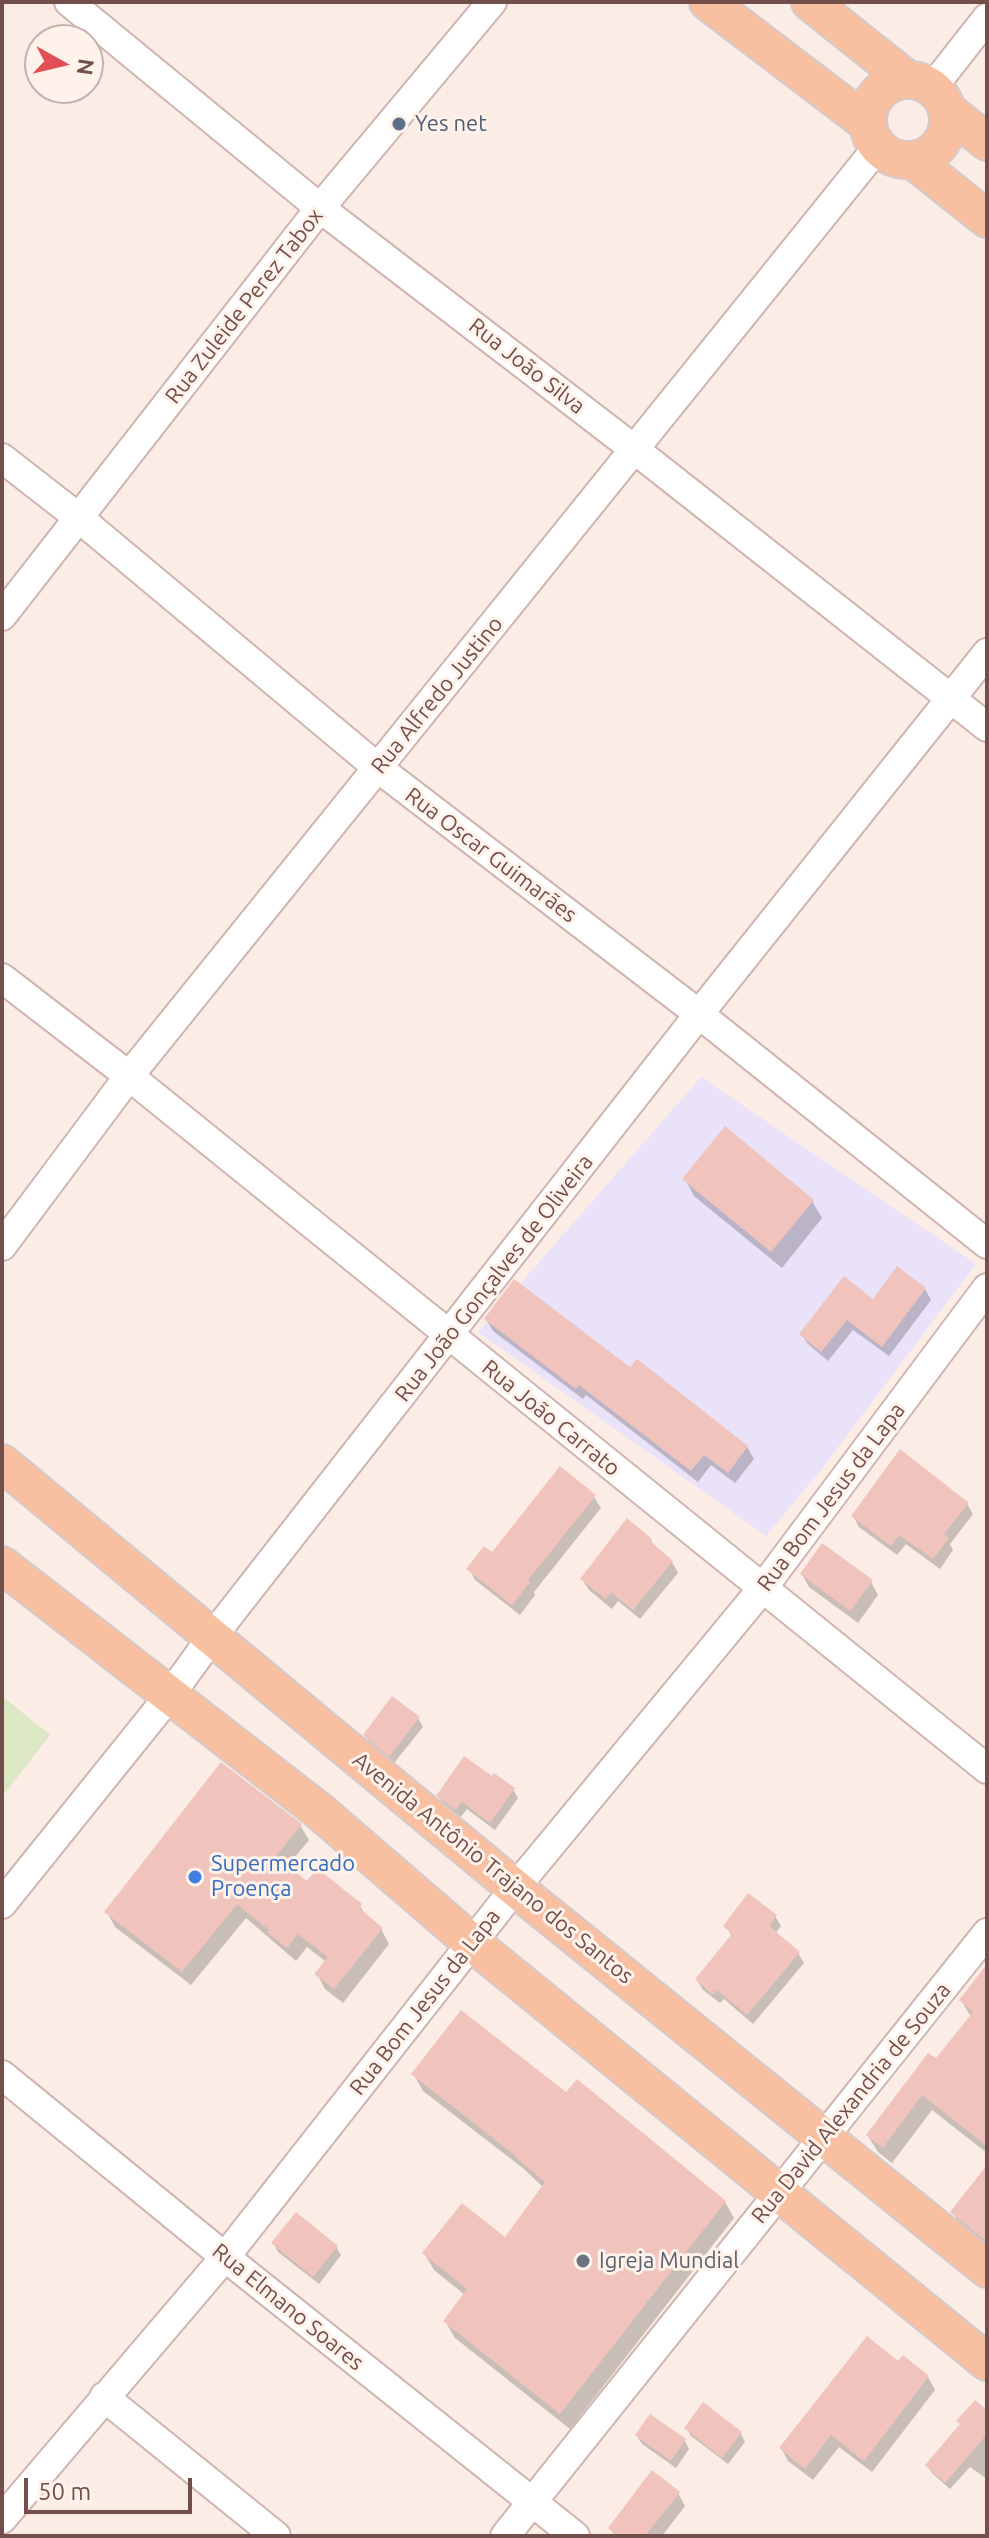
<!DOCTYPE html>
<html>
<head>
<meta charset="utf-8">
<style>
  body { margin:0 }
  #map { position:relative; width:989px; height:2538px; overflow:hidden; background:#fbede5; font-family:Ubuntu,sans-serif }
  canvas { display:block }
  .frame { position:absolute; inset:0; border:4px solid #734f4b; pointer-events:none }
  .north { position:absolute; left:24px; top:24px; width:80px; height:80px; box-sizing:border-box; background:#fef2eb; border:2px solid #c6b1ab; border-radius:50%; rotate:98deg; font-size:22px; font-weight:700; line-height:32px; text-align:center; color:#734f4b }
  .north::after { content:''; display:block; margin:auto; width:28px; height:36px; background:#e14e55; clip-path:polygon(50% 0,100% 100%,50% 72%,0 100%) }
  .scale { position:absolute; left:24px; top:2478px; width:168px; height:36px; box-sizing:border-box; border:4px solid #734f4b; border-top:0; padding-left:10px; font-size:24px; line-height:28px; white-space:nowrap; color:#734f4b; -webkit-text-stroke:6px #fef2eb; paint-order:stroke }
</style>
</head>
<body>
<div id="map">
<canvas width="989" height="2538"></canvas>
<div class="frame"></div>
<div class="north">N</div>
<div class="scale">50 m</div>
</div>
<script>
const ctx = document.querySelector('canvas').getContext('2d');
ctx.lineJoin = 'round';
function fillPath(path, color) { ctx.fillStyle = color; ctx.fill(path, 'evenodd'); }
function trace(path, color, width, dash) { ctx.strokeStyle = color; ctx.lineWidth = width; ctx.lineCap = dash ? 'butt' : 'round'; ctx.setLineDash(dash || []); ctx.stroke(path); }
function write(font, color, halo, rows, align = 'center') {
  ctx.font = font + ' Ubuntu,sans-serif'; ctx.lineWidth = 6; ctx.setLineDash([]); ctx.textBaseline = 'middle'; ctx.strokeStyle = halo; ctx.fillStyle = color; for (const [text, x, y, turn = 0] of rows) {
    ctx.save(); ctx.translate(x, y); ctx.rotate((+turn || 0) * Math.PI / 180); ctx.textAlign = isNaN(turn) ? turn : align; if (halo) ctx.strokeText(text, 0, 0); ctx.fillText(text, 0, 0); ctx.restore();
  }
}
fillPath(new Path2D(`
  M701 1077 976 1264 821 1470 766 1536 478 1332Z`), '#eae2f8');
fillPath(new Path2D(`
  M2 1696 50 1735 2 1797Z`), '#dce8c4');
fillPath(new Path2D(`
  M685 1179 812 1201 822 1218 782 1268 694 1196Z
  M925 1289 931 1300 889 1356 853 1330 828 1361 808 1344 801 1334 873 1302Z
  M486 1319 747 1447 754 1459 735 1483 711 1465 698 1482 586 1395 583 1399 493 1331Z
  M594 1497 601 1508 534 1592 535 1595 520 1615 475 1580 469 1569Z
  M967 1504 973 1514 950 1544 953 1550 940 1569 906 1544 897 1555 859 1527 853 1516Z
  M651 1540 655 1548 672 1562 678 1573 640 1619 618 1601 612 1609 589 1590 582 1579Z
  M802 1574 871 1582 878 1595 858 1623 809 1587Z
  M418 1718 423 1727 394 1763 370 1743 365 1735Z
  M513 1789 518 1798 495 1830 467 1809 461 1817 443 1804 439 1796Z
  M300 1825 309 1840 286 1868 307 1884 360 1906 367 1918 381 1929 389 1944 343 2003 325 1989 317 1974 326 1962 307 1947 296 1961 246 1918 191 1985 115 1927 107 1912Z
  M775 1916 781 1926 775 1934 798 1953 804 1963 753 2024 724 1999 720 2003 703 1990 697 1980 732 1937 726 1926Z
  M987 1967V2153L932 2110 892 2163 878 2152 868 2136 936 2061 971 2017 961 2000Z
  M414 2075 567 2095 725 2202 734 2218 570 2429 455 2338 445 2321 465 2295 434 2270 424 2253 505 2240 544 2188 524 2169 423 2091Z
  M987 2168V2249L962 2229 953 2213Z
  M274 2244 336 2247 341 2255 319 2284 278 2252Z
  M899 2364 928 2377 935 2390 872 2472 839 2447 813 2480 788 2461 781 2448Z
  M987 2413V2479L970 2467 950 2489 932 2473 927 2465Z
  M686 2428 741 2434 745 2442 728 2464 691 2436Z
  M637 2436 685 2441 689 2449 676 2468 642 2444Z
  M678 2493 685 2506 662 2536H615L610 2528Z`), '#0003');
fillPath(new Path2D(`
  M725 1126 814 1200 771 1252 682 1179Z
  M897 1266 926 1288 882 1347 847 1320 821 1352 799 1334 844 1276 873 1299Z
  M514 1279 630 1367 637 1359 748 1446 728 1473 704 1455 691 1471 579 1385 576 1389 484 1319Z
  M900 1449 969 1503 944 1534 949 1538 933 1559 899 1535 891 1546 851 1516Z
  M560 1466 596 1495 528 1580 530 1582 512 1605 466 1569 484 1546 492 1552Z
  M627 1518 652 1539 650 1541 673 1561 633 1610 611 1592 606 1599 580 1579Z
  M822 1543 873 1580 850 1611 800 1574Z
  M392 1696 420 1717 389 1757 363 1735Z
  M464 1756 492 1776 494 1773 515 1788 490 1823 462 1802 456 1810 436 1796Z
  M221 1762 302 1824 276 1856 307 1881 317 1868 362 1904 359 1908 383 1928 334 1989 314 1974 328 1957 298 1934 287 1948 267 1932 269 1930 237 1904 182 1972 104 1912Z
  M748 1893 777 1915 769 1926 800 1952 747 2015 717 1990 713 1995 695 1979 732 1934 723 1926Z
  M987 1964V2146L922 2095 883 2148 866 2135 928 2053 936 2058 973 2012 959 2000Z
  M461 2010 566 2092 577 2079 726 2201 560 2414 443 2321 467 2289 422 2253 462 2203 505 2237 545 2182 515 2157 516 2156 411 2074Z
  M987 2165V2242L950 2212Z
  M296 2212 338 2246 313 2277 271 2243Z
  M867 2336 898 2361 903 2355 929 2376 864 2461 831 2435 805 2469 779 2448Z
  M975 2400 987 2410V2434L945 2483 925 2465 960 2424 956 2421Z
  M703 2402 742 2432 722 2458 684 2428Z
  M650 2414 686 2439 671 2461 635 2435Z
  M652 2470 680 2492 645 2536H618L608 2528Z`), '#f0c4bd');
const minor = new Path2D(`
  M69 2 320 208 634 449 987 727
  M932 88 987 18
  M2 458 79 518 378 768 699 1014 987 1244
  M2 616 320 208 492 2
  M2 978 129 1076 987 1769
  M2 1246 129 1076 877 148
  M2 1904 170 1695 212 1637 699 1014 987 653
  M2 2075 225 2257 575 2536
  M104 2397 276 2536
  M2 2519 225 2257 515 1888 762 1589 987 1288
  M505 2536 987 1933`);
const major = new Path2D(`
  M708 2 867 123
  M810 2 908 80
  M868 120a40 40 0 1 1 80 0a40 40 0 1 1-80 0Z
  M947 110 987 142
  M914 161 987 219
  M2 1463 515 1888 987 2269
  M2 1565 318 1810 471 1942 987 2362`);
trace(minor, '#cfb4af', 32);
trace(major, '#d5cac9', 40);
trace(minor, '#fff', 28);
trace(major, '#f8bfa0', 36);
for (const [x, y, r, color] of [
  [399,124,8,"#5c6f8a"],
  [195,1877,8,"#3f7fe0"],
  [583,2261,8,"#6b7280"]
]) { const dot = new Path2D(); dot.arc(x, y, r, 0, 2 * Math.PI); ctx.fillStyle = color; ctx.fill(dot); trace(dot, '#fef2eb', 3); }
write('22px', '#4e5e75', '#fef2eb', [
  ["Yes net",415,124]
], 'left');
write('22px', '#734f4b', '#fef2eb', [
  ["Rua Zuleide Perez Tabox",244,306,-52],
  ["Rua João Silva",527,366,38],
  ["Rua Alfredo Justino",437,695,-51],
  ["Rua Oscar Guimarães",491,855,37],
  ["Rua João Gonçalves de Oliveira",494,1278,-52],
  ["Rua João Carrato",551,1418,39],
  ["Rua Bom Jesus da Lapa",831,1497,-53],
  ["Avenida Antônio Trajano dos Santos",493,1868,39],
  ["Rua Bom Jesus da Lapa",425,2002,-52],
  ["Rua David Alexandria de Souza",851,2103,-51],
  ["Rua Elmano Soares",288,2307,39]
]);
write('22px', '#366cbe', '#fef2eb', [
  ["Supermercado",211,1864],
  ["Proença",211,1889]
], 'left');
write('22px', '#5b616d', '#fef2eb', [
  ["Igreja Mundial",599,2261]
], 'left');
</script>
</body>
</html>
